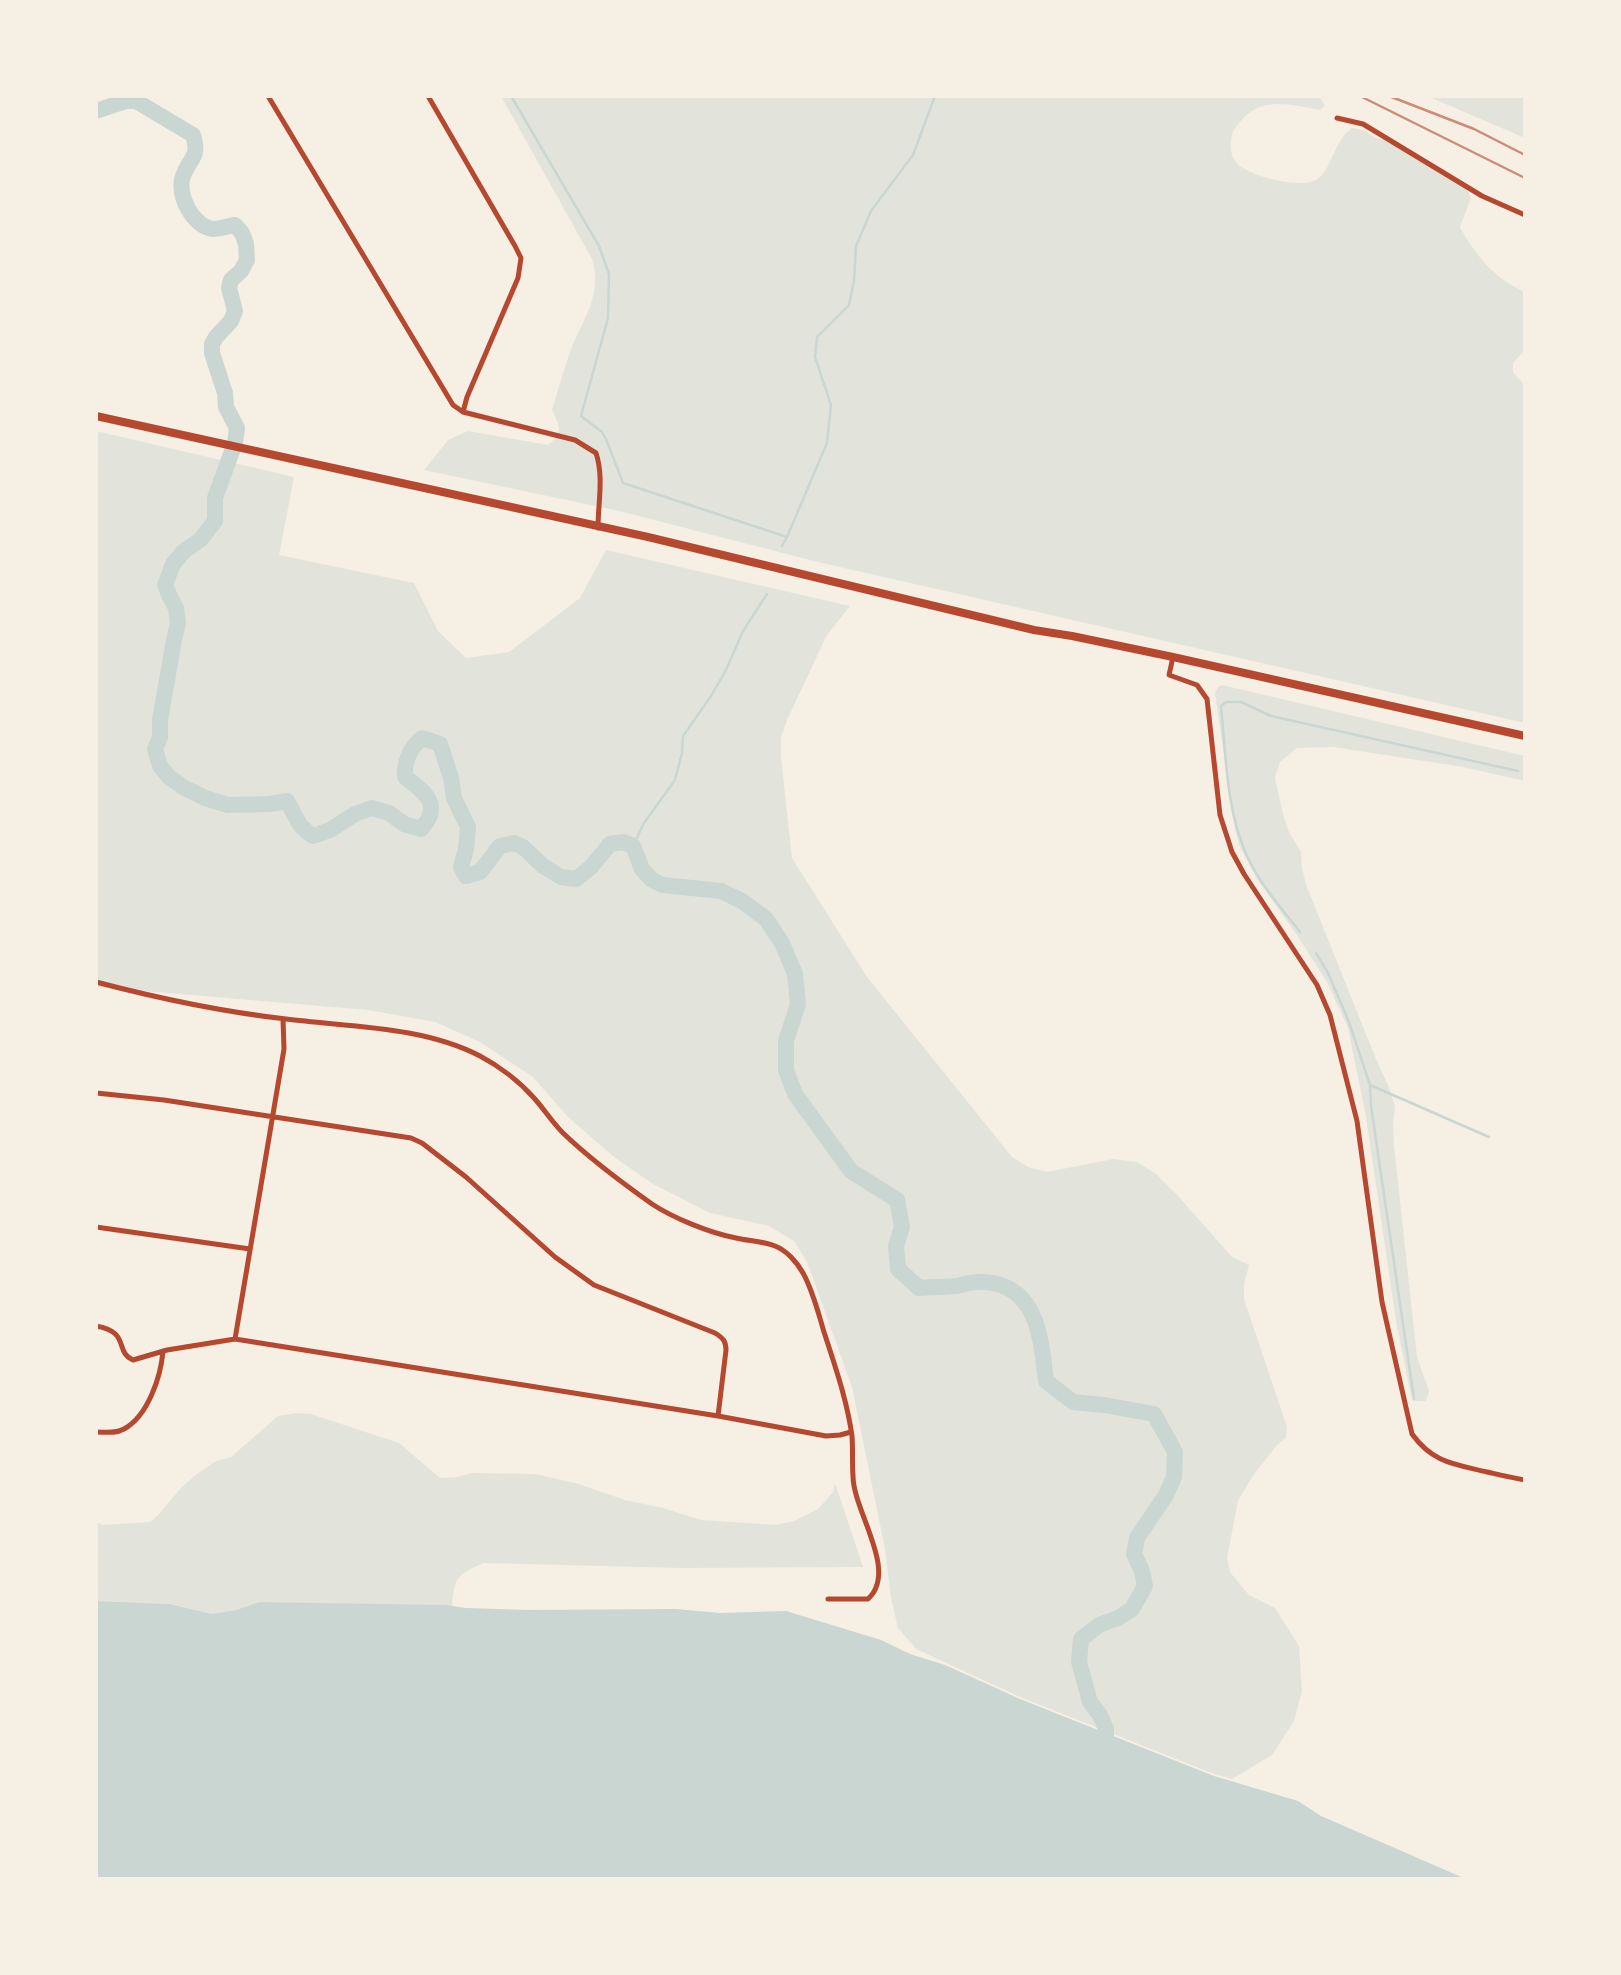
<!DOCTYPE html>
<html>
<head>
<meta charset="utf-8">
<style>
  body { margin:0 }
  #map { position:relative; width:1621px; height:1975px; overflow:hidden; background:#f6efe4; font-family:Arial,sans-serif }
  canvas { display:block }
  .frame { position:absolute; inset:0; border:98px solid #f6efe4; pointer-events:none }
</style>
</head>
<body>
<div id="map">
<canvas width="1621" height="1975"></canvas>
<div class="frame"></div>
</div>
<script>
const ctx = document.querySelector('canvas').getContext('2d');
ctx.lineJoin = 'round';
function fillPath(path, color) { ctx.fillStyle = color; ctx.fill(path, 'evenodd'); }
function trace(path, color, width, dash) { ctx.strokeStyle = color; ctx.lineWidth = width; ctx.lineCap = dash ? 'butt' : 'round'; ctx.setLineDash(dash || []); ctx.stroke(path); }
fillPath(new Path2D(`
  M501 96H1319L1325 106 1320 110C1291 105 1261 95 1240 122 1237 126 1233 130 1232 135 1230 143 1230 154 1235 161 1245 176 1300 189 1316 180 1332 171 1333 141 1352 128L1363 130 1376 138 1392 141 1464 182 1471 198 1460 227C1474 254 1496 280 1525 292V350L1513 363V372L1525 386V723L818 562 619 511 424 470 448 440 468 431 548 445C564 433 560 427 552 410 558 391 563 371 570 352 582 320 603 296 592 259Z
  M1427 96H1525V138Z
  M96 431 294 477 279 555 414 583 438 631 466 658 509 652 580 598 606 550 850 606 827 635 787 720 781 737V758L792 858 867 977 1012 1157 1028 1167 1047 1172 1113 1159 1137 1162 1156 1174 1179 1197 1232 1257 1249 1265 1244 1284V1299L1287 1427 1286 1438 1277 1445 1252 1477 1238 1501 1227 1558 1230 1572 1249 1595 1275 1608 1299 1646 1302 1691 1294 1721 1272 1755 1232 1779 1214 1774 1020 1697 916 1649 898 1628 891 1598 885 1549 852 1387 807 1262 794 1241 769 1226 710 1213 653 1184 614 1157 568 1117 533 1077 480 1042 435 1022 368 1010 96 987Z
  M1222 685 1525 756V781L1463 767 1333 747 1297 748 1280 762 1275 778 1283 814 1289 832 1301 852 1302 868 1307 887 1376 1059 1388 1085 1395 1106 1393 1124 1394 1146 1417 1357 1429 1391 1426 1401H1414L1411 1395 1396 1321 1366 1117 1348 1028 1328 984 1297 935 1257 879 1239 845 1233 819 1215 693 1218 687Z
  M297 1413 311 1414 399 1443 440 1478 457 1477 472 1473 536 1474 579 1484 625 1500 663 1508 701 1520 776 1525 794 1521 818 1509 833 1492 835 1483 863 1567 681 1568 484 1563C458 1574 454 1577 452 1606L259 1602 236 1610 212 1614 170 1604 96 1601V1522L103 1525 150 1522 159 1514 182 1487 197 1474 216 1461 231 1457 278 1416Z`), '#e2e4dc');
fillPath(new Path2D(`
  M96 1601 170 1604 212 1614 236 1610 259 1602 445 1605 466 1608 528 1610 676 1609 720 1613 786 1611 881 1640 910 1654 945 1665 1020 1699 1214 1776 1298 1801 1321 1816 1466 1879H96Z`), '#c9d6d2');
trace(new Path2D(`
  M511 96 599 246 609 274 608 318 581 416 602 432 606 439 623 483 787 537
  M782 546 787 537 827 443 831 405 815 357 817 337 849 305 854 281 856 246 871 211 913 155 935 96
  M633 846 644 823 675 780 682 753 683 736 711 696 726 670 743 631 767 594
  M1300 932C1281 908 1260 884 1247 856 1226 810 1226 755 1221 706L1226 702H1241L1271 716 1518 771
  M1316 953 1328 973 1349 1022 1370 1085 1371 1106 1414 1399
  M1370 1085 1489 1137`), '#c9d6d2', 2.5);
trace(new Path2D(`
  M96 111 126 101H136L193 135C200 158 190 157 183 176 176 194 193 227 213 229 219 229 229 226 235 225L242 233 246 244 247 260 241 271 231 280 229 288 235 311 231 321 216 337 212 344V353L225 393 226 407 237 428 235 443 215 498V521L200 540 184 551 173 564 165 585 170 597 176 608 178 623 174 640 160 720V737L155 749 160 766 169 777 183 787 205 798 228 805 270 804 287 801C297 817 296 825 313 836L330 830 355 814 372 808 389 813 404 824 421 829C443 805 425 792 405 777 404 762 410 748 422 738L440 744 451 778 454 798 468 827 466 849 461 867 466 876 480 872 500 846 514 843 523 847 543 866 561 877 576 879 591 867 610 844 623 842 633 846 642 869 652 880 663 885 721 891 742 901 766 919 782 943 795 974 798 1004 786 1041V1070L795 1094 851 1171 897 1200 902 1227 896 1246 898 1269 919 1288C931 1287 944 1287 957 1286 965 1284 975 1281 984 1282 1038 1285 1041 1339 1046 1381L1073 1402 1104 1405 1154 1414 1175 1452 1174 1477 1166 1495 1137 1538 1134 1554 1142 1571 1145 1586 1132 1609 1118 1618 1099 1625 1081 1639 1079 1662 1090 1702 1100 1715 1106 1729V1746L1104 1752`), '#c9d6d2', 16);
trace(new Path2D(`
  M268 96 453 405 463 412 575 440 596 453C604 477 598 503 598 528
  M428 96 515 246 521 258 518 278 467 397 463 412
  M1337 118 1363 124 1482 196 1525 215
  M1173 657 1169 675 1197 685 1207 699 1220 815 1232 852 1244 874 1317 985 1330 1015 1357 1121 1382 1302 1412 1434C1433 1463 1454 1464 1487 1472 1500 1475 1512 1478 1525 1480
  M96 982C157 998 224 1012 286 1019 349 1027 423 1026 480 1056 499 1066 520 1082 534 1098 544 1109 552 1122 563 1133 590 1159 621 1182 652 1204 673 1218 710 1233 736 1238 749 1241 762 1241 775 1246 786 1250 797 1262 803 1273 813 1291 818 1312 824 1332 835 1366 847 1400 852 1436 853 1449 852 1463 853 1476 853 1511 899 1571 868 1599H828
  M96 1093 164 1100 411 1138 422 1143 466 1177 555 1257 594 1285 715 1333C723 1338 726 1341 726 1350L718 1416
  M96 1227 250 1249
  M96 1326C131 1332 114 1352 133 1360L167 1350 235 1339 718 1416 826 1436 840 1435 851 1432
  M235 1339 284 1049 283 1019
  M96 1432C105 1432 115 1434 124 1429 148 1416 161 1376 163 1351`), '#b5482f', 5);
trace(new Path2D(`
  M96 416 648 537 1034 630 1072 636 1173 657 1525 736`), '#b5482f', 8);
trace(new Path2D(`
  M1360 96 1525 178
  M1389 96 1474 129 1525 155`), '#cf8b77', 2.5);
</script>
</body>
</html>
